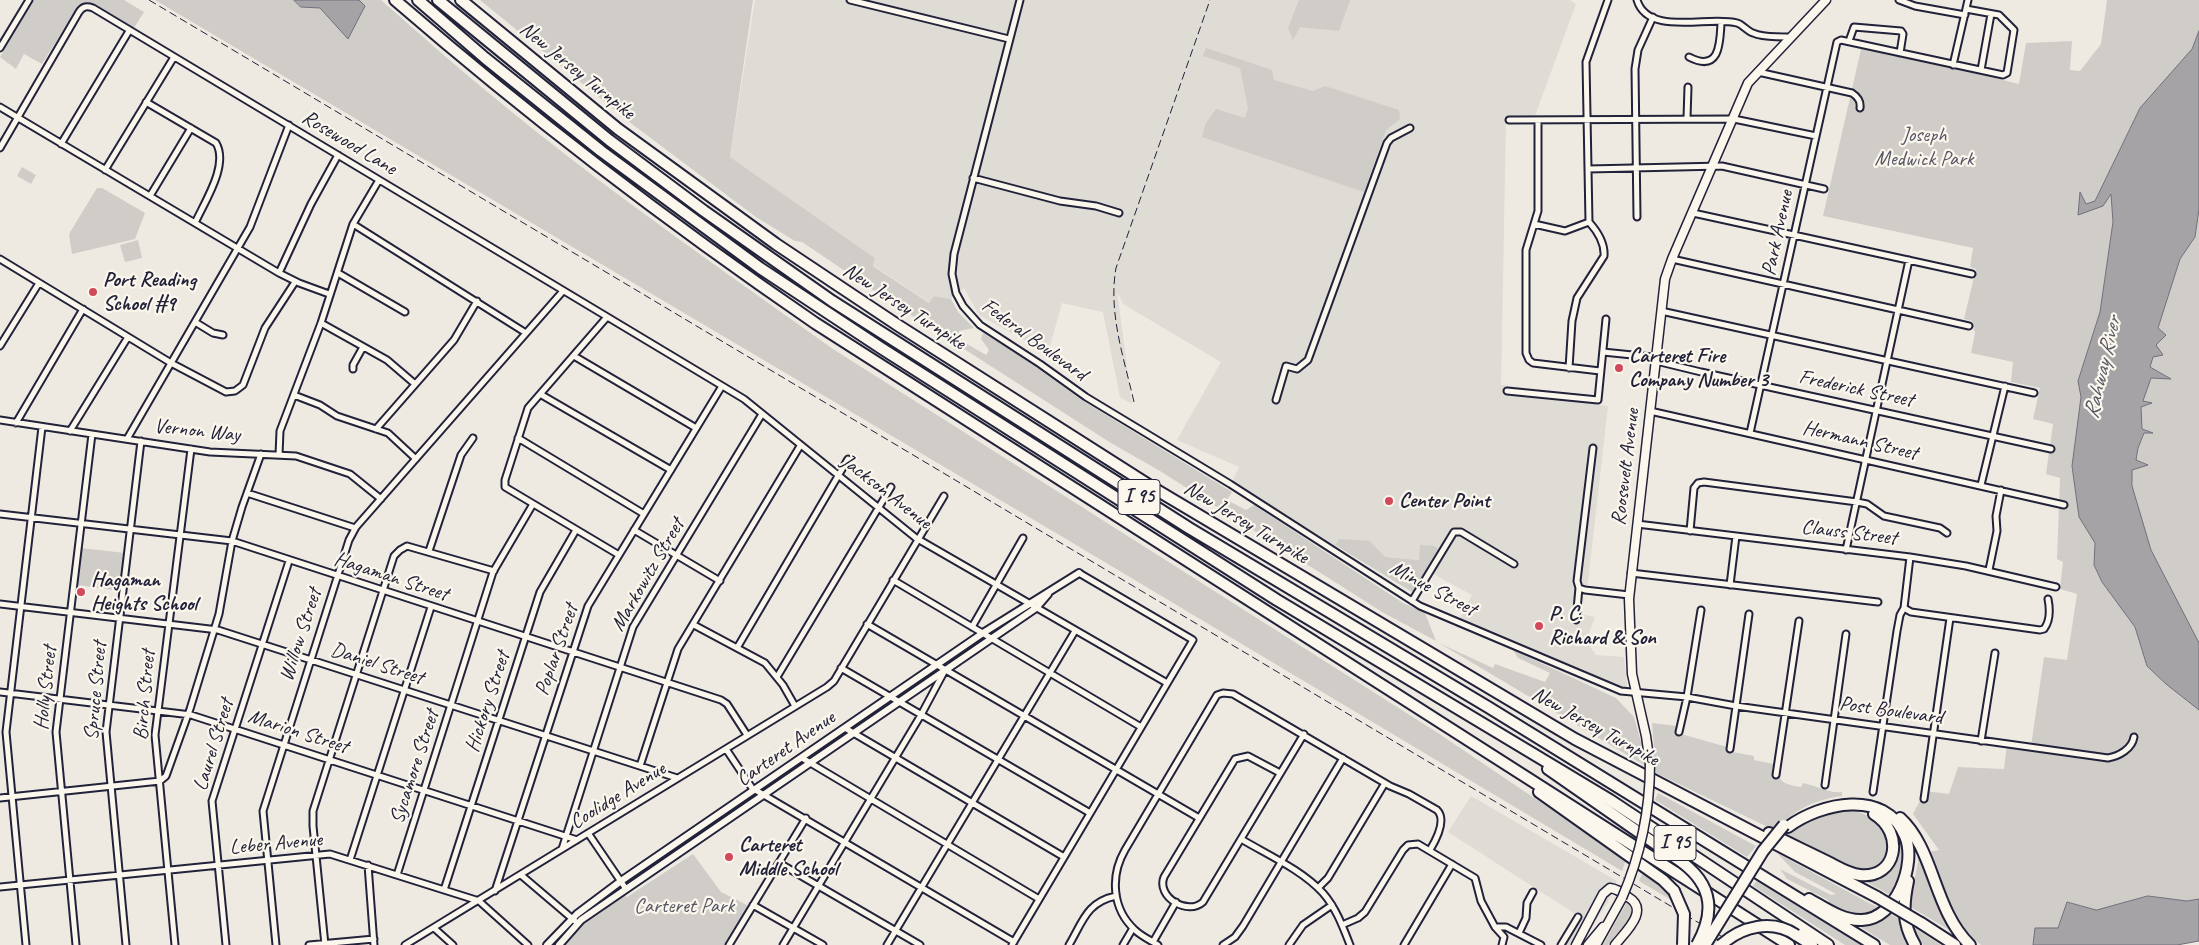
<!DOCTYPE html>
<html>
<head>
<meta charset="utf-8">
<style>
  body { margin:0 }
  canvas { display:block; background:#eeeae2 }
</style>
</head>
<body>
<canvas width="2199" height="945"></canvas>
<script>
const ctx = document.querySelector('canvas').getContext('2d');
ctx.lineJoin = 'round';
function fillPath(path, color) { ctx.fillStyle = color; ctx.fill(path, 'evenodd'); }
function trace(path, color, width, dash) { ctx.strokeStyle = color; ctx.lineWidth = width; ctx.lineCap = dash ? 'butt' : 'round'; ctx.setLineDash(dash || []); ctx.stroke(path); }
function write(font, color, halo, rows, align = 'center') {
  ctx.font = font + ' Caveat,sans-serif'; ctx.lineWidth = 4.5; ctx.setLineDash([]); ctx.textBaseline = 'middle'; ctx.strokeStyle = halo; ctx.fillStyle = color; for (const [text, x, y, turn = 0] of rows) {
    ctx.save(); ctx.translate(x, y); ctx.rotate((+turn || 0) * Math.PI / 180); ctx.textAlign = isNaN(turn) ? turn : align; if (halo) ctx.strokeText(text, 0, 0); ctx.fillText(text, 0, 0); ctx.restore();
  }
}
fillPath(new Path2D(`
  M755 0H1570L1576 4 1533 121H1506L1501 385 1597 396 1596 405 1608 406 1587 591 1577 590 1570 612 1595 617 1586 641 1596 655 1624 657 1628 695 1459 621 1472 595 1428 571 1419 560 1385 557 1339 539 1332 550 1230 487 1239 467 1177 440 1221 362 1123 304 1117 291 1132 404 1120 397 1103 312 1062 303 1048 353 979 315 964 288 951 299 934 296 930 303 873 265 875 258 730 157Z
  M1471 796 1617 881 1608 902 1579 945H1564L1580 917 1448 832Z`), '#dfdbd5');
fillPath(new Path2D(`
  M34 0H124L144 12 134 28 88 2 79 5 42 64 24 54 16 69 0 57Z
  M155 0H294L301 7 365 6 359 0H381C459 70 540 137 624 199 693 250 763 299 833 349L1438 733 1626 860 1622 871 1061 536Z
  M480 0H753L730 157 875 258 873 266 929 303 934 296 951 299 958 312 974 328 959 331 962 341 986 355 989 350 981 339 983 333 1024 358 1080 399 1232 492 1227 500 1246 510 1254 505 1403 603 1425 613 1436 641 1382 612 1160 471 1111 443 900 308 802 242 795 241 756 217 632 124Z
  M1299 0H1350L1339 31 1300 27 1293 40 1288 28Z
  M2107 0H2199V31L2192 49 2140 108 2095 201 2086 204 2080 194 2078 215 2111 193 2113 222 2100 312 2078 381 2081 397 2072 466 2079 517 2095 543 2094 565 2102 582 2135 627 2147 666 2166 684 2199 710V899L2187 901 2148 896 2096 910 2068 902 2058 928H2035L2033 945H1981C1948 917 1946 889 1928 852L1939 850 1913 814 1925 791 1949 794 1958 767 2004 769 2007 743 2031 746 2044 657 2067 660 2077 594 2060 589 2063 562 2057 559 2060 478 2046 474 2053 424 2033 419 2040 388 2011 382 2013 362 1971 353 1975 333 1972 321 1964 319 1976 269 1970 267 1973 248 1823 216 1862 45 2019 84 2026 43 2072 41 2070 70 2080 71 2101 44Z
  M1206 48 1272 70 1274 80 1313 91 1325 86 1399 110 1400 119 1386 130 1364 192 1202 137 1206 123 1216 109 1245 118 1248 108 1240 68 1203 56Z
  M22 167 36 175 31 184 17 176Z
  M97 188H102L145 213 135 239 72 254 69 234Z
  M2199 209V643C2174 595 2130 524 2132 470L2147 464 2136 460 2138 448 2144 433H2151L2142 429 2141 407 2150 403 2143 401 2151 378 2170 379 2150 367 2158 328 2180 259 2195 237Z
  M138 240 142 258 125 262 120 245Z
  M1339 539 1370 541 1385 557 1419 560 1420 545 1434 546 1442 551 1412 592 1335 545Z
  M81 548 125 553 120 591 77 585Z
  M1439 643 1493 668 1495 664 1545 682 1550 673 1518 658 1513 650 1616 698 1634 717 1643 749 1644 765Z
  M1652 723 1677 726 1681 734 1727 747 1728 751 1754 756V760L1774 764C1780 782 1782 784 1801 787L1803 783C1815 785 1830 794 1842 792V796C1812 800 1796 810 1774 830L1656 773Z
  M1658 793 1756 846 1747 857 1655 800Z
  M1846 809C1862 813 1880 817 1888 833 1896 850 1881 872 1863 871 1845 871 1804 845 1786 836 1803 818 1823 814 1846 809Z
  M1893 823C1913 844 1902 872 1892 896L1861 879 1896 856 1898 841Z
  M1917 846 1956 934 1909 906 1918 862Z
  M1777 853 1869 903 1880 908C1859 917 1850 913 1830 906L1828 900 1787 879 1780 869 1831 895 1836 894 1795 872Z
  M693 854 721 892 751 907 729 945H563L583 922 623 895 627 897Z
  M1643 872 1671 893 1678 904 1639 881Z
  M1757 880 1865 945H1845L1753 886Z
  M1628 900 1634 907 1631 920 1608 945H1603Z
  M1887 912 1903 921 1914 945H1890L1849 920Z
  M1913 927 1941 945H1923Z`), '#d0cdc9');
const water = new Path2D(`
  M294 0H359L365 6 348 39 320 8 301 7Z
  M2199 31V209L2195 237 2180 259 2158 328 2166 335 2156 345 2163 355 2153 357 2150 367 2171 379 2151 378 2143 401 2152 403 2141 407 2142 429 2153 433H2144L2138 448 2136 460 2148 465 2132 470V486L2151 550 2199 643V710L2166 684 2147 666 2135 627 2102 582 2094 565 2095 543 2079 517 2072 466 2081 397 2078 381 2100 312 2113 222 2111 194 2103 206 2078 215 2080 192 2086 204 2095 201 2140 108 2192 49Z
  M2148 896 2187 901 2199 899V941L2177 945H2033L2035 928H2058L2067 902 2096 910Z`);
fillPath(water, '#a6a3a7');
trace(water, '#716f7c', 1);
const minor = new Path2D(`
  M850 0 1009 39
  M1020 0 954 254 952 274 956 293 963 306 980 325 1040 364 1086 397 1230 484 1420 606 1621 691 1687 697 1736 706 2108 758C2119 756 2132 749 2134 737
  M1637 0C1648 37 1710 15 1737 23 1742 24 1747 31 1753 33 1764 38 1775 36 1787 37L1790 39
  M1899 0 1915 6 1965 15
  M1849 41 1854 27 1901 31 1903 34 1900 53
  M0 48 29 0
  M1689 57C1720 73 1720 43 1721 23
  M1953 65 1968 0
  M1981 70 1991 14
  M1758 72 1852 93C1858 97 1861 101 1860 108
  M146 102 216 143C229 165 205 201 195 223
  M0 107 279 273 299 283 329 294
  M1687 118 1688 87
  M1509 120 1734 119 1816 136
  M1538 120V211L1526 250V353L1529 360 1533 363 1600 371
  M61 144 129 31
  M0 148 79 12C83 6 87 6 93 8L744 399 916 538 1167 683
  M1588 169 1722 166 1824 189
  M105 170 174 57
  M973 178 1060 201 1096 206 1119 213
  M150 196 191 128
  M1693 213 1972 274
  M1637 217 1635 69 1638 50 1653 17
  M353 224 526 333
  M1534 224 1565 231 1589 222
  M0 259 171 363 226 392 235 391 243 385 265 328 295 282
  M1672 259 1969 326
  M279 273 311 204 338 155
  M338 273 405 312
  M1661 311 2034 393
  M607 317 528 408 505 480V487L619 555
  M195 322 213 333 223 335
  M321 323 387 360 415 384
  M0 346 39 283
  M1603 352 1652 357 1660 362 1701 372 2051 449
  M574 356 696 428
  M1569 368 1572 321 1577 298 1604 256C1605 243 1598 232 1589 222L1586 62 1608 0
  M353 369V365L363 347
  M1507 391 1598 400 1606 319
  M540 394 671 470
  M294 395 320 405 337 416 388 433 416 459
  M1276 400 1286 366 1297 369 1308 360 1387 143 1391 138 1410 128
  M1650 411 2064 505
  M0 420 210 452 296 456 350 474 381 499
  M16 423 83 309
  M376 429 454 340 477 301
  M70 431 128 337
  M1750 433 1837 42 1841 40 2003 75 2007 73 2014 30 1999 15 1966 9
  M518 438 644 514
  M127 439 250 227 289 125
  M279 455 280 431 321 323 353 224 379 180
  M1981 485 2005 386
  M247 493 355 528
  M0 514 232 541 721 700 727 704 747 735
  M1637 524 1910 557 1966 566 2056 587
  M634 530 720 581
  M1690 531 1694 488 1698 483 1704 482 1857 502 1867 504 1884 516 1940 528 1947 533
  M1846 550 1909 260
  M429 551 461 455 473 438
  M1989 570 1997 531 1996 516 2001 490
  M1631 573 1878 602
  M893 580 1141 727
  M1730 585 1736 536
  M1579 588 1585 590 1629 595
  M1412 601 1454 532H1461L1514 564
  M0 604 218 630 677 778
  M1904 608 1911 612 2040 630 2044 629C2050 621 2050 609 2048 599
  M1576 620 1579 588 1577 581 1593 448
  M867 624 1199 818
  M694 625 765 663 783 685 795 706
  M972 627 1023 538
  M737 648 848 459
  M841 668 1090 813
  M777 677 891 487
  M0 692 191 715 577 840
  M845 728 1064 857
  M1679 732 1687 697 1701 610
  M1981 741 1995 653
  M726 749 752 788 1014 942
  M1730 749 1749 614
  M802 758 1039 899
  M640 766 678 649 800 446
  M1280 773 1248 756 1235 759 1164 877C1156 897 1188 916 1203 902L1304 734
  M1776 775 1799 621
  M1825 785 1846 634
  M1873 792 1897 631 1900 615 1904 608 1910 557
  M0 798 160 781 166 776 190 709 219 614 232 541 242 507 261 454
  M1924 799 1950 618
  M588 833 626 889
  M1241 839C1268 855 1302 870 1323 893 1336 908 1343 927 1350 945
  M562 849 633 627 762 414
  M350 860 431 607
  M779 863 920 945
  M368 865 374 945
  M397 875 493 572 533 504
  M521 875 575 921
  M0 887 330 854 479 901 528 945
  M1318 888 1328 878 1385 783
  M444 890 540 592 576 530
  M495 891 588 606 722 386
  M753 905 823 945
  M1342 925 1358 918 1365 912 1403 850 1408 845 1418 844 1475 878 1481 901 1495 927 1504 937 1502 945
  M1495 927H1506L1541 945
  M434 928 453 945
  M1519 933 1526 918 1527 903 1533 892
  M1153 942 1176 902
  M26 945 6 732 42 427
  M76 945 56 732 92 434
  M126 945 106 732 141 441
  M175 945 155 735 191 449
  M226 945 212 801 289 561
  M276 945 263 811 349 540 356 527 563 291
  M309 945 374 939
  M325 945 313 826V811L394 556 400 550 407 546 494 571
  M405 945 827 687 834 681 944 496
  M729 945 806 818
  M783 945 921 715 944 672
  M887 945 1075 631
  M1012 945 1193 640 1079 573
  M1069 945C1083 921 1087 902 1116 896
  M1123 945 1133 928
  M1158 945C1150 940 1141 936 1135 930 1112 909 1110 876 1125 850L1217 695 1223 693 1233 694 1390 786 1409 794 1437 810C1447 820 1436 840 1430 850
  M1223 945 1235 937 1243 926 1343 758
  M1289 945 1303 925 1332 905
  M1404 945 1452 864
  M1561 945 1578 917`);
const tertiary = new Path2D(`
  M547 945 577 914 621 881 983 633 1079 573
  M559 945 581 920 1036 608 1048 594`);
const secondary = new Path2D(`
  M1650 764 1646 736 1632 674 1629 599 1665 279 1672 259 1748 83 1826 0
  M1576 945 1603 894 1610 888C1617 889 1623 893 1628 897 1650 910 1626 931 1615 945
  M1588 945 1603 927
  M1596 945 1622 898`);
const motorway = new Path2D(`
  M395 0C529 116 669 223 815 323L1789 945
  M418 0 485 58 601 151 760 268 881 348 1277 600 1610 800 1828 945
  M438 0 609 140 704 211 832 301 1189 528 1488 707 1874 945
  M461 0 618 129 776 244 899 326 1155 489 1575 739 1877 897
  M1548 769 1683 863
  M1539 792 1663 880 1674 891
  M1900 818C1935 850 1933 909 1970 945
  M1788 827C1820 803 1885 788 1905 836 1917 864 1896 919 1862 920 1843 921 1825 908 1809 899
  M1769 833C1788 843 1808 852 1828 862 1838 867 1849 874 1860 875 1897 879 1905 833 1874 814
  M1908 881C1903 905 1902 923 1915 945
  M1921 923 1955 945
  M1796 935 1812 945`);
trace(minor, '#22223b', 9);
trace(tertiary, '#22223b', 10);
trace(secondary, '#22223b', 11);
trace(motorway, '#22223b', 14);
trace(minor, '#fbf7ec', 5);
trace(tertiary, '#fbf7ec', 6);
trace(secondary, '#fbf7ec', 8);
trace(motorway, '#fbf7ec', 10);
trace(new Path2D(`
  M149 0 1736 945
  M1134 402C1124 358 1108 313 1116 268L1210 0`), '#22223b', 1, [8, 4]);
const secondaryBridge = new Path2D(`
  M1622 898C1641 854 1650 812 1650 764`);
const motorwayBridge = new Path2D(`
  M1683 863C1713 886 1715 913 1697 945
  M1674 891 1684 914 1683 945
  M1877 897 1921 923
  M1705 945 1763 851 1784 825
  M1721 945C1742 926 1772 919 1796 935`);
trace(secondaryBridge, '#22223b', 11, []);
trace(motorwayBridge, '#22223b', 14, []);
trace(secondaryBridge, '#fbf7ec', 8);
trace(motorwayBridge, '#fbf7ec', 10);
for (const [x, y, r, color] of [
  [93,292,5,"#d1495b"],
  [1619,368,5,"#d1495b"],
  [1389,501,5,"#d1495b"],
  [81,592,5,"#d1495b"],
  [1539,626,5,"#d1495b"],
  [729,857,5,"#d1495b"]
]) { const dot = new Path2D(); dot.arc(x, y, r, 0, 2 * Math.PI); ctx.fillStyle = color; ctx.fill(dot); trace(dot, '#fbf7ec', 2); }
for (const [x, y, w] of [
  [1139,497,42],
  [1675,843,42]
]) { const box = new Path2D(); box.roundRect(x - w / 2, y - 17.5, w, 35, 4); ctx.fillStyle = '#fbf7ec'; ctx.fill(box); trace(box, '#22223b', 1); }
write('bold 20px', '#22223b', null, [
  ["I 95",1139,497],
  ["I 95",1675,843]
]);
write('21px', '#22223b', '#fbf7ec', [
  ["New Jersey Turnpike",577,71,39],
  ["Rosewood Lane",349,143,31],
  ["Park Avenue",1778,233,-78],
  ["New Jersey Turnpike",904,307,33],
  ["Federal Boulevard",1034,340,36],
  ["Frederick Street",1856,389,12],
  ["Vernon Way",197,431,6],
  ["Hermann Street",1860,441,13],
  ["Roosevelt Avenue",1626,467,-83],
  ["Jackson Avenue",886,492,38],
  ["New Jersey Turnpike",1246,523,31],
  ["Clauss Street",1849,533,7],
  ["Markowitz Street",648,575,-60],
  ["Hagaman Street",391,577,18],
  ["Minue Street",1433,589,28],
  ["Willow Street",301,635,-72],
  ["Poplar Street",557,650,-71],
  ["Daniel Street",377,664,18],
  ["Holly Street",46,688,-84],
  ["Spruce Street",96,691,-85],
  ["Birch Street",145,695,-85],
  ["Hickory Street",488,702,-72],
  ["Post Boulevard",1891,711,8],
  ["New Jersey Turnpike",1595,727,29],
  ["Marion Street",298,732,18],
  ["Laurel Street",214,745,-73],
  ["Carteret Avenue",786,749,-35],
  ["Sycamore Street",415,767,-72],
  ["Coolidge Avenue",618,796,-32],
  ["Leber Avenue",276,844,-5]
]);
write('21px', '#565566', '#fbf7ec', [
  ["Joseph",1924,135],
  ["Medwick Park",1924,159],
  ["Carteret Park",684,906]
]);
write('bold 21px', '#22223b', '#fbf7ec', [
  ["Port Reading",103,280],
  ["School #9",103,304],
  ["Carteret Fire",1629,356],
  ["Company Number 3",1629,380],
  ["Center Point",1399,501],
  ["Hagaman",91,580],
  ["Heights School",91,604],
  ["P. C.",1549,614],
  ["Richard & Son",1549,638],
  ["Carteret",739,845],
  ["Middle School",739,869]
], 'left');
write('italic 22px', '#575666', '#fbf7ec', [
  ["Rahway River",2103,368,-77]
]);
</script>
</body>
</html>
